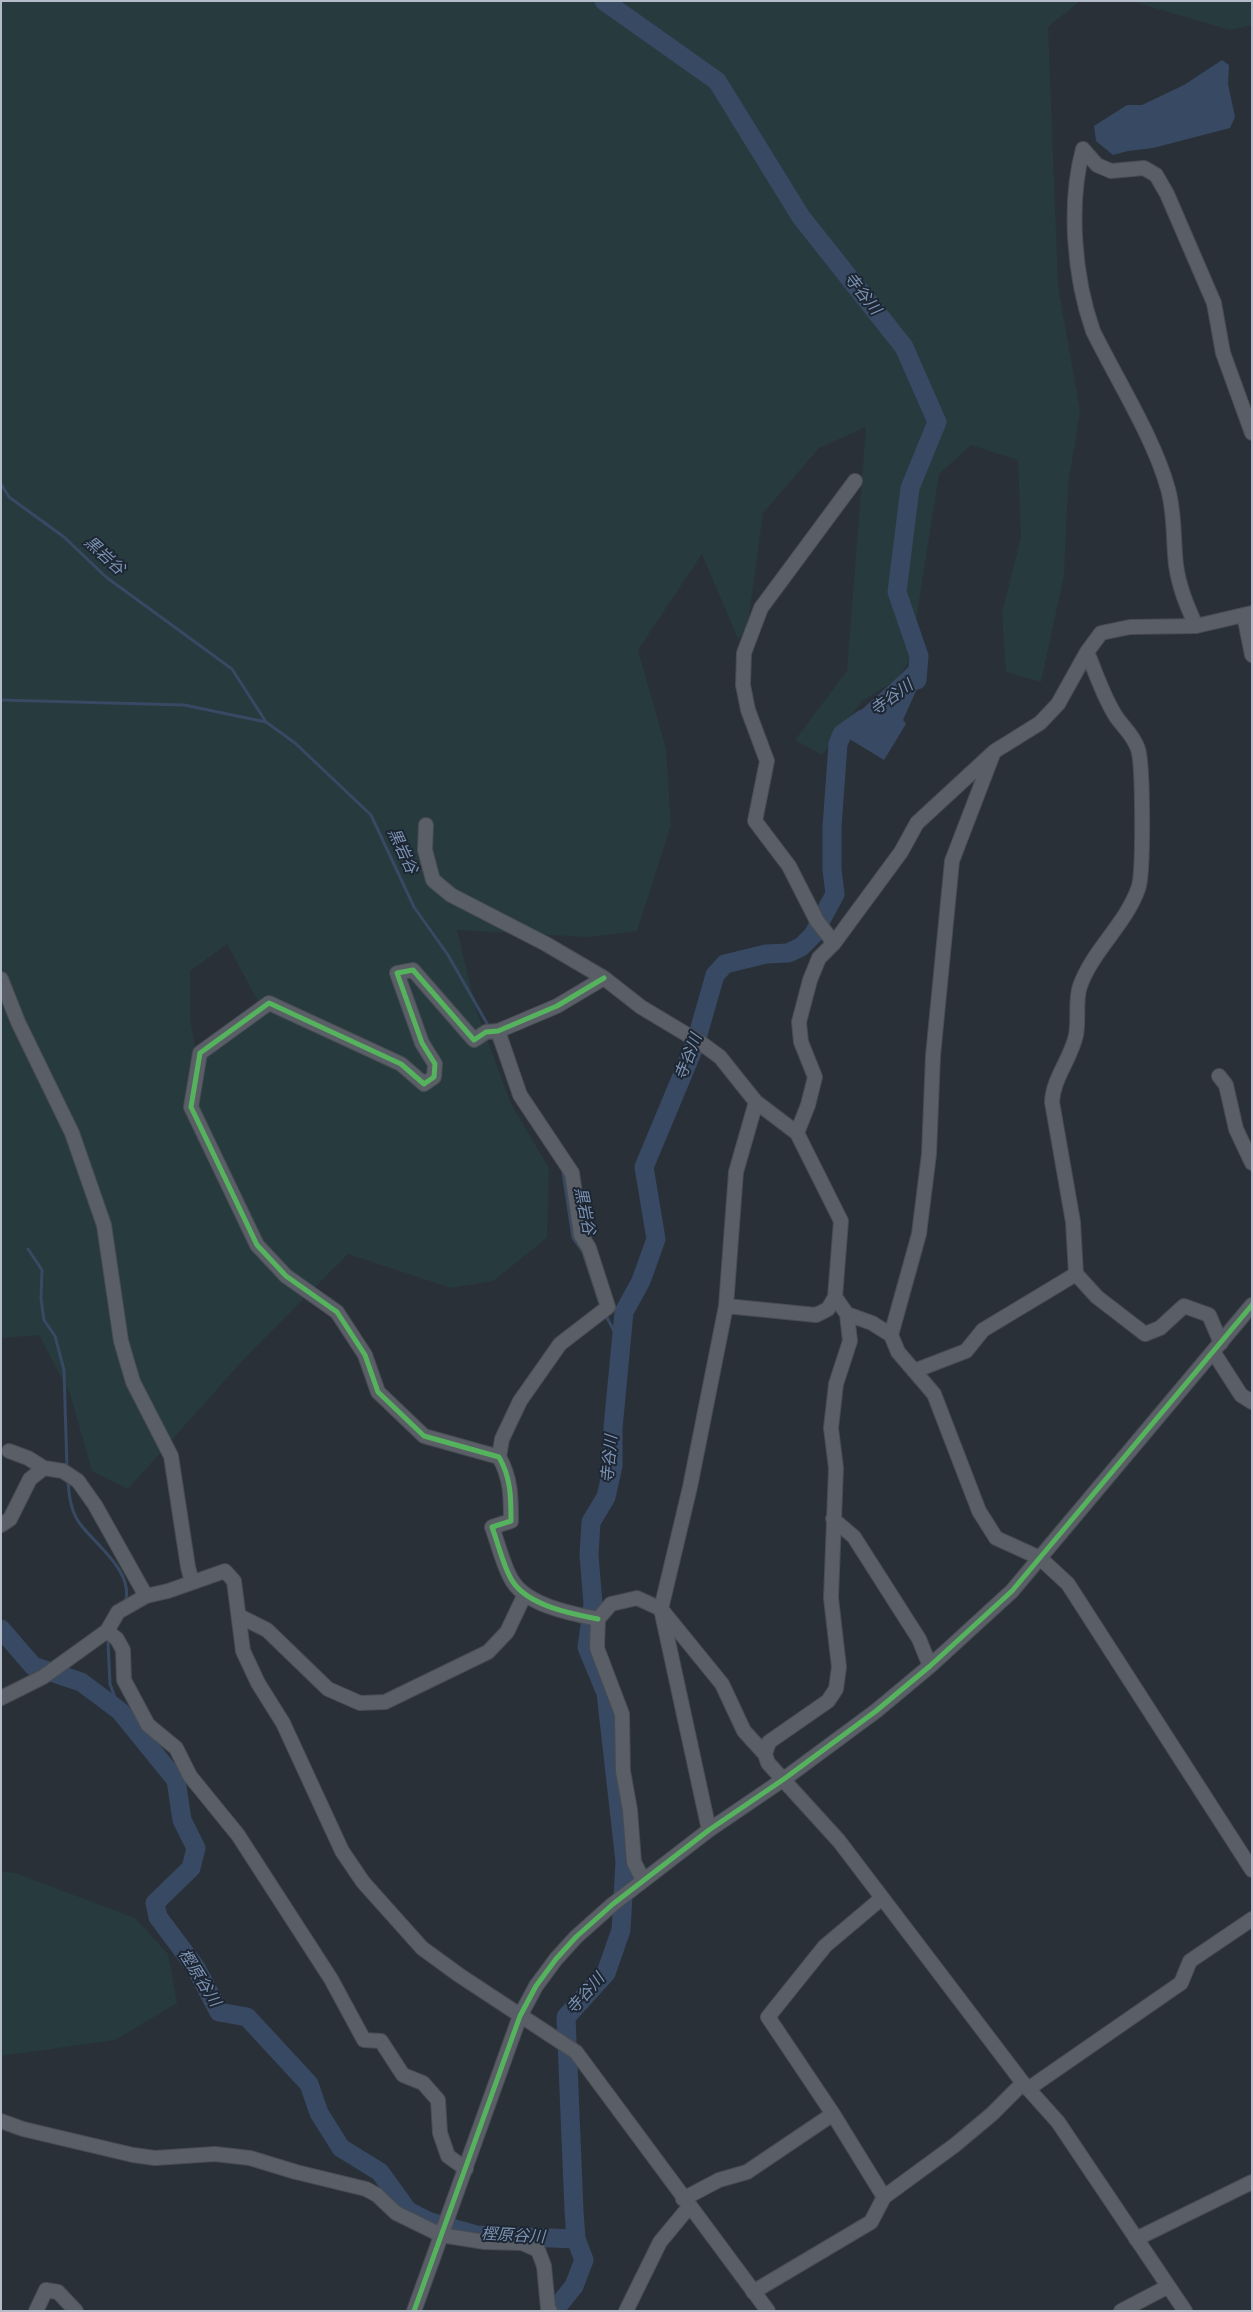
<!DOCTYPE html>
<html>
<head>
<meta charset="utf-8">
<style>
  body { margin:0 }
  #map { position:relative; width:1253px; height:2312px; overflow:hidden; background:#2a3038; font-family:Helvetica,sans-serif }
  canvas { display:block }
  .frame { position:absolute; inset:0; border:2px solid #b4bcc9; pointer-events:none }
</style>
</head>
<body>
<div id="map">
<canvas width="1253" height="2312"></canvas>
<div class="frame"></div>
</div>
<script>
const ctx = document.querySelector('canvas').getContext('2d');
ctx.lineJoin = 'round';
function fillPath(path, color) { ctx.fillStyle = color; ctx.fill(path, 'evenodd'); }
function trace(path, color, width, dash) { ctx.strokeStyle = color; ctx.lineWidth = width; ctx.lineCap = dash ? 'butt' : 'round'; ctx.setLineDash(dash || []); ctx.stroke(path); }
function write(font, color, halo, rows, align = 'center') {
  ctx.font = font + ' Helvetica,"Noto Sans JP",sans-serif'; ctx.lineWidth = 4; ctx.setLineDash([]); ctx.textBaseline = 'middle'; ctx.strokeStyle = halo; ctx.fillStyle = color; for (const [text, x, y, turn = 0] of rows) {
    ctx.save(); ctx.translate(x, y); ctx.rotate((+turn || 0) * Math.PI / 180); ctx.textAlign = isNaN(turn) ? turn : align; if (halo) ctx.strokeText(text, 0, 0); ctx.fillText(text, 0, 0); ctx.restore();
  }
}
fillPath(new Path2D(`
  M1 1H1080L1048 27 1058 286 1080 411 1068 486 1064 575 1041 682 1006 672 1002 613 1021 537 1018 460 971 445 939 474 910 659 898 679 862 701 822 755 795 740 847 671 866 427 819 448 763 513 747 630 738 639 702 554 638 650 666 749 671 825 637 931 589 937 457 930 476 1009 511 1104 549 1168 547 1238 493 1281 451 1288 348 1254 244 1359 128 1489 92 1471 70 1394 39 1335 1 1338ZM227 944 259 1003 195 1048 190 1018V971Z
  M1131 1H1252V25L1230 30Z
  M1 1871 15 1873 135 1918 168 1954 177 2003 115 2040 1 2056Z`), '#273a3e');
fillPath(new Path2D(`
  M1222 60 1229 65 1228 84 1235 117 1230 128 1153 148 1128 151 1113 155 1096 141 1094 126 1127 105H1142L1184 85Z
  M919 656 924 673 903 720 906 724 884 760 838 732C865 705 894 683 919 656Z`), '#384963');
trace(new Path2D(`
  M1 484 9 497 64 537 106 577 232 669 266 722 295 743 371 815 414 907 448 955 489 1027
  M1 700 184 705 266 722
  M492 1035 502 1062
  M563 1172 573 1238 583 1252 599 1301
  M28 1249 42 1270 41 1299 44 1320 55 1336 64 1370 67 1469
  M605 1314 621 1344
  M68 1481C69 1496 71 1513 81 1525 97 1546 135 1573 125 1603
  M110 1639 108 1643 110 1684 120 1711`), '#384963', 3);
trace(new Path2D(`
  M604 1 717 81 801 217 904 347 937 422 910 488 897 592 919 656 917 680
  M1 1629 33 1666 81 1682 120 1711 176 1780 182 1820 196 1848 191 1868 155 1903 158 1917 196 1968 219 2012 247 2017 309 2084 319 2113 341 2148 380 2172 408 2211 430 2222 476 2235 576 2239
  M554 2311 574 2286 584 2260 576 2239 574 2211 566 2017 606 1973 621 1930 625 1862 606 1693 587 1647 593 1604 589 1555 591 1522 606 1497 613 1466V1428L624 1312 641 1281 656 1239 644 1167 695 1045 715 975 725 964 766 954 788 953 801 947 813 935 835 894 832 869V827L838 744 842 734 863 719`), '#384963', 19);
const minor = new Path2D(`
  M1083 149C1068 204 1074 277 1093 331 1117 380 1154 438 1168 489 1175 514 1173 539 1176 565 1179 587 1187 606 1196 626
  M1083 149 1097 165 1111 171 1144 168 1156 175 1167 194 1214 303 1223 353 1252 433
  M1244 615 1252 655
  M1087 652C1096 673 1104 699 1117 718 1125 729 1133 735 1138 749 1143 764 1144 875 1138 889 1125 925 1093 950 1080 986 1075 1000 1079 1020 1076 1035 1071 1059 1053 1078 1052 1102L1073 1222 1076 1274 1097 1297 1145 1334 1160 1328 1184 1306 1209 1315 1221 1343
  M426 825 425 850 433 880 451 895 546 944 604 978 641 1007 701 1043 720 1057 756 1102 797 1133 841 1221 835 1297 847 1314 850 1341 836 1384 831 1428 836 1468 831 1598 839 1667 836 1689 828 1701 769 1742 765 1754
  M834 943 817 921 789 866 755 821 767 761 748 710 743 685 744 653 761 608 855 481
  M1 979 18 1022 72 1133 104 1225 121 1341 133 1382 171 1456 188 1567 192 1582
  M498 1031 520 1095 572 1173 581 1235 589 1248 608 1307 560 1344 520 1401 502 1439 499 1457
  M1219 1076 1226 1085 1236 1129 1252 1163
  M797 1133 808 1105 815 1077 801 1042 799 1022 810 980 819 958 834 943 901 852 917 823 995 751 1040 723 1058 704 1087 652 1101 633 1130 627 1196 626 1252 613
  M726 1306 816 1315 828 1309 835 1297
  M847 1314 872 1323 891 1335 898 1352 934 1394 979 1511 996 1538 1040 1558 1068 1584 1252 1870
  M891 1335 919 1234 929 1154 933 1056 952 861 993 754
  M1214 1353 1241 1395 1252 1402
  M914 1371 966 1351 983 1330 1076 1274
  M9 1451 28 1458 44 1468 63 1471 78 1481 95 1505 146 1596 168 1591 225 1571 234 1581 243 1651 258 1683 283 1723 342 1851 363 1882 422 1948 459 1975 576 2052 768 2311
  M833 1519 854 1537 919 1639 930 1666
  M1 1525 10 1519 30 1479 44 1468
  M239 1616 267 1630 328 1689 360 1703 385 1702 488 1652 507 1632 525 1594
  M598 1619C573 1614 529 1606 513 1582 504 1569 498 1543 492 1527L511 1521C511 1497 511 1478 499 1457L424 1436 378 1392 365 1355 337 1312 286 1276 257 1245 191 1107 200 1053 269 1003 401 1064 424 1084 434 1077 435 1064 422 1043 397 973 413 970 474 1040 486 1032 498 1031 557 1006 604 978
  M107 1631 117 1639 123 1650 124 1680 148 1725 176 1748 190 1776 238 1835 331 1979 364 2040 381 2041 403 2075 423 2083 438 2100 440 2133 448 2156 466 2169
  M1 1698 43 1677 107 1631 118 1612 146 1596
  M709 1830 661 1609 690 1487 726 1306 736 1172 756 1102
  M643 1880 634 1862 630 1810 623 1771 622 1714 597 1648 598 1619 611 1604 637 1598 661 1609 722 1684 744 1731 765 1754 768 1763 839 1841 1023 2083 1058 2122 1185 2311
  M882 1898 825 1946 768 2017 833 2114 884 2197
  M1028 2089 1181 1983 1190 1961 1252 1919
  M1 2121 23 2129 133 2155 155 2158 215 2154 250 2158 296 2172 366 2189 377 2195 396 2213 441 2235 485 2242 522 2243 538 2250 544 2266 548 2308 550 2311
  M683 2199 719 2180 747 2172 833 2114
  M1136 2239 1252 2182
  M753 2292 871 2222 884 2197 955 2145 992 2114 1023 2083
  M36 2311 46 2290 58 2292 76 2311
  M414 2311 520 2016 536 1986 556 1959 576 1937 613 1904 709 1830 784 1779 876 1711 930 1666 1012 1591 1252 1305
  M626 2311 660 2242 689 2207
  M1121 2311 1167 2287`);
trace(minor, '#484c53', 16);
trace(minor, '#5a5e66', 14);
trace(new Path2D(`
  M598 1619C573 1614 529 1606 513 1582 504 1569 498 1543 492 1527L511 1521C511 1497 511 1478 499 1457L424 1436 378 1392 365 1355 337 1312 286 1276 257 1245 191 1107 200 1053 269 1003 401 1064 424 1084 434 1077 435 1064 422 1043 397 973 413 970 474 1040 486 1032 498 1031 557 1006 604 978
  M414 2311 520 2016 536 1986 556 1959 576 1937 613 1904 709 1830 784 1779 876 1711 930 1666 1012 1591 1252 1305`), '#56b35d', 5);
write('italic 16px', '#7c92b1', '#1d2633', [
  ["寺谷川",862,294,52],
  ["黒岩谷",104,556,42],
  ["寺谷川",892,698,-36],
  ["黒岩谷",402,851,65],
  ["寺谷川",689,1057,-69],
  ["黒岩谷",584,1211,79],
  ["寺谷川",610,1459,-85],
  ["樫原谷川",199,1978,58],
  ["寺谷川",586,1994,-49],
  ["樫原谷川",513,2236,3]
]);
</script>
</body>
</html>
